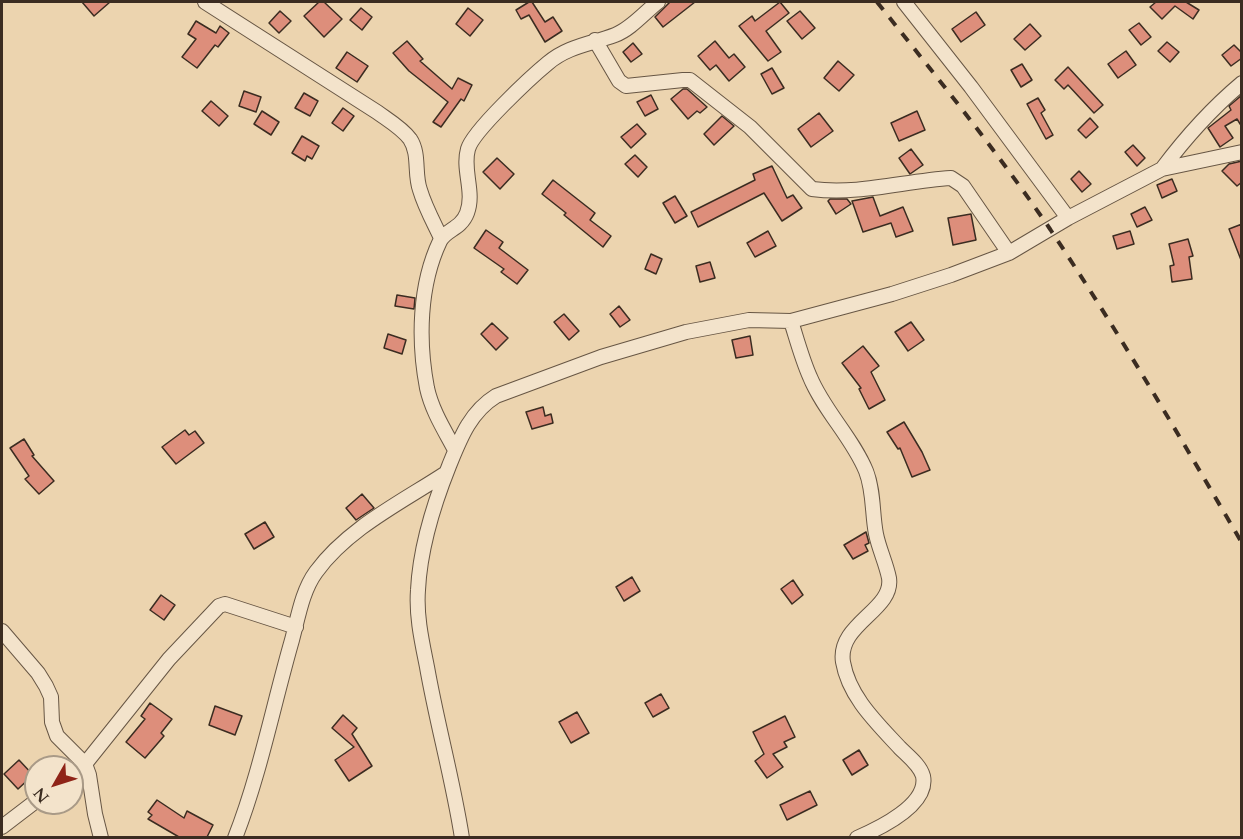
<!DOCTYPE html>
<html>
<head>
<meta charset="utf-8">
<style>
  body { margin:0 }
  #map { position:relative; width:1243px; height:839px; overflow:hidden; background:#ecd4af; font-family:Cardo,serif }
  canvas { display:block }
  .frame { position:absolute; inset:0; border:3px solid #3b2c21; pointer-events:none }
  .north { position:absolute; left:24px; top:755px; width:60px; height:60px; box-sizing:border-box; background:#f3e3cb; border:2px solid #a99a87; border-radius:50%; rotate:231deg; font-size:16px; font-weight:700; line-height:24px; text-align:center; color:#3b2c21 }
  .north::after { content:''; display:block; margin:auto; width:21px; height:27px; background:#8f2418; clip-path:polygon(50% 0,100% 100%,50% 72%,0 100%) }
</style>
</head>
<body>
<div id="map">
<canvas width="1243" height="839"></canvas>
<div class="frame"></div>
<div class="north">N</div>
</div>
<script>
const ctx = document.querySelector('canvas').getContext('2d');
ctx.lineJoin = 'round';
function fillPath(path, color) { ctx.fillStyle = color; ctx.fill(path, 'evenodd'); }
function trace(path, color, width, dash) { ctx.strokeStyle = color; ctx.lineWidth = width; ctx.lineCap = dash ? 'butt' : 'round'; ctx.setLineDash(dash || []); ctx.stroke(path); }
const building = new Path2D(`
  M82 2H110L94 16Z
  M319 2H324L342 19 324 37 304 16Z
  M529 2H532L545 22 553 17 562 31 545 42 529 15 521 19 516 10Z
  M670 2H695L663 27 655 17Z
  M780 2 789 13 766 31 781 52 768 61 739 26 752 16 755 21Z
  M1156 2H1186L1199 10 1193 19 1175 6 1162 19 1150 7Z
  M361 8 372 17 362 30 350 20Z
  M468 8 483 20 470 36 456 24Z
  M280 11 291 21 279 33 269 23Z
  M800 11 815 28 802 39 787 21Z
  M976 12 985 25 961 42 952 29Z
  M196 21 216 33 220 26 229 33 218 47 215 45 197 68 182 57 196 39 188 34Z
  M1139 23 1151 37 1141 45 1129 30Z
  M1030 24 1041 36 1025 50 1014 39Z
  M407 41 423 59 420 61 452 89 458 78 472 85 464 101 461 99 441 127 433 122 448 102 409 71 393 53Z
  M715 41 729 58 734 54 745 67 729 81 716 65 710 70 698 56Z
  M1167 42 1179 52 1170 62 1158 51Z
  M633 43 642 54 631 62 623 52Z
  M1234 45 1242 53V58L1231 66 1222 55Z
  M1126 51 1136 65 1118 78 1108 64Z
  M347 52 368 66 357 82 336 68Z
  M838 61 854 75 839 91 824 78Z
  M1022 64 1032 80 1021 87 1011 70Z
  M1068 67 1103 105 1094 113 1068 85 1064 89 1055 80Z
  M772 68 784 88 772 94 761 74Z
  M683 89H687L707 107 700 113 697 111 688 119 671 99Z
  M244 91 261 97 256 112 239 106Z
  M304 93 318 101 310 116 295 108Z
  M651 95 658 109 645 116 637 102Z
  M1242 95V127L1237 119 1225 126 1233 138 1220 147 1208 128 1231 110 1229 106Z
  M1038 98 1045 110 1041 113 1053 135 1046 139 1027 104Z
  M211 101 228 116 219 126 202 111Z
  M343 108 354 116 343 131 332 123Z
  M262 111 279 122 271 135 254 124Z
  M917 111 925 130 899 141 891 123Z
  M819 113 833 131 811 147 798 129Z
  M722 116 734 126 714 145 704 134Z
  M1090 118 1098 127 1086 138 1078 130Z
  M637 124 646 134 631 148 621 137Z
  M302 136 319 146 312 159 307 156 305 161 292 153Z
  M1133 145 1145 158 1137 166 1125 152Z
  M911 149 923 165 910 174 899 158Z
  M635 155 647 167 638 177 625 164Z
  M497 158 514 174 500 189 483 172Z
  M1242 161V182L1237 186 1222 171 1229 164Z
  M772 166 787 198 793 195 802 208 782 221 764 193 698 227 691 212 755 180 753 174Z
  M1079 171 1091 184 1082 192 1071 179Z
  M1172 179 1177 191 1162 198 1157 185Z
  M553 180 595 213 590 220 611 236 603 247 564 215 566 213 542 194Z
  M675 196 687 216 675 223 663 203Z
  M873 197 880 216 903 207 913 231 896 237 891 223 863 232 852 201Z
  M830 199H847L851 204 836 214 828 201Z
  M1145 207 1152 220 1137 227 1131 214Z
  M971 214 976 240 953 245 948 218Z
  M1242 224V260H1241L1229 229Z
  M486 230 503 242 499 248 528 270 517 284 501 272 504 269 474 248Z
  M768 231 776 246 755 257 747 243Z
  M1130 231 1134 244 1117 249 1113 236Z
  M1188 239 1193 256 1189 257 1192 279 1172 282 1170 266 1174 265 1169 244Z
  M651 254 662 259 656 274 645 269Z
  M710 262 715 278 700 282 696 266Z
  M397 295 415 298 414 309 395 306Z
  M619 306 630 320 620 327 610 314Z
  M564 314 579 331 569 340 554 322Z
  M911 322 924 340 908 351 895 332Z
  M492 323 508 338 496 350 481 334Z
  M388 334 406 340 402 354 384 348Z
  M750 336 753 355 736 358 732 340Z
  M863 346 879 366 871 372 885 400 869 409 859 389 861 388 842 363Z
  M543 407 545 416 551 414 553 423 532 429 526 412Z
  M904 422 922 452 930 470 912 477 900 448 898 449 887 432Z
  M185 430 189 435 195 431 204 443 176 464 162 447Z
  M24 439 34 455 32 456 54 481 39 494 25 479 29 476 10 448Z
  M362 494 374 508 356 520 346 508Z
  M265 522 274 537 254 549 245 534Z
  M866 532 869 543 865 545 868 551 853 559 844 545Z
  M632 577 640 591 624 601 616 587Z
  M793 580 803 595 792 604 781 589Z
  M161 595 175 605 164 620 150 610Z
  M661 694 669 708 653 717 645 703Z
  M150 703 172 719 161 733 164 736 145 758 126 742 145 719 141 716Z
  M215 706 242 716 235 735 209 725Z
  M577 712 589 733 571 743 559 722Z
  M343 715 357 728 352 734 372 766 349 781 335 760 354 747 332 728Z
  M785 716 795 737 784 742 787 747 773 754 783 767 767 778 755 761 764 754 753 732Z
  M859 750 868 765 852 775 843 760Z
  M19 760 33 775 18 789 4 774Z
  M810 791 817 805 787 820 780 805Z
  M157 800 184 818 187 811 213 825 207 837H179L148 819 152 815 148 812Z`);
fillPath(building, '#dd8e7b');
trace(building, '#3b2c21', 1.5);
const minor = new Path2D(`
  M205 2 377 112C388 120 402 128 410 139 420 154 414 174 420 190 425 207 434 223 441 238
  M904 2 971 87 1068 218
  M595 40 619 81 626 86 683 80H690L750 127 812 189C859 195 904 181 951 178L963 186 1009 253
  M1162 169C1186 137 1211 109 1242 83
  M791 321C797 340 802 359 810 377 824 411 852 437 866 471 874 491 872 514 876 534 879 549 886 563 889 578 894 610 837 624 843 662 849 697 877 723 900 748 908 756 920 765 923 776 929 805 878 829 857 838
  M455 450C445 431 432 411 427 388 418 341 419 285 440 241 445 230 461 229 467 213 475 192 462 170 468 149 473 131 531 77 548 63 568 46 591 44 615 35 631 29 645 12 658 2
  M2 631 38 673 46 686 51 697 52 722 57 736 85 764 89 775 95 814 101 838
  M72 773 85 764 169 659 219 606 225 604 296 627
  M2 827 36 801
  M235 838C260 774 273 706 292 640 298 618 302 591 316 572 348 528 402 502 446 473
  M462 838C453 780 437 724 427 667 422 642 416 616 418 590 420 548 433 506 449 466 460 439 470 412 496 396L601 357 686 332 749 320 791 321 892 294 951 275 1009 253 1068 218 1162 169 1242 152`);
trace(minor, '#675644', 16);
trace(minor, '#f3e3cb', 14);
trace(new Path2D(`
  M877 2C936 76 996 150 1050 229 1118 331 1180 437 1242 543`), '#3b2c21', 4, [10, 10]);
</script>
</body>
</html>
